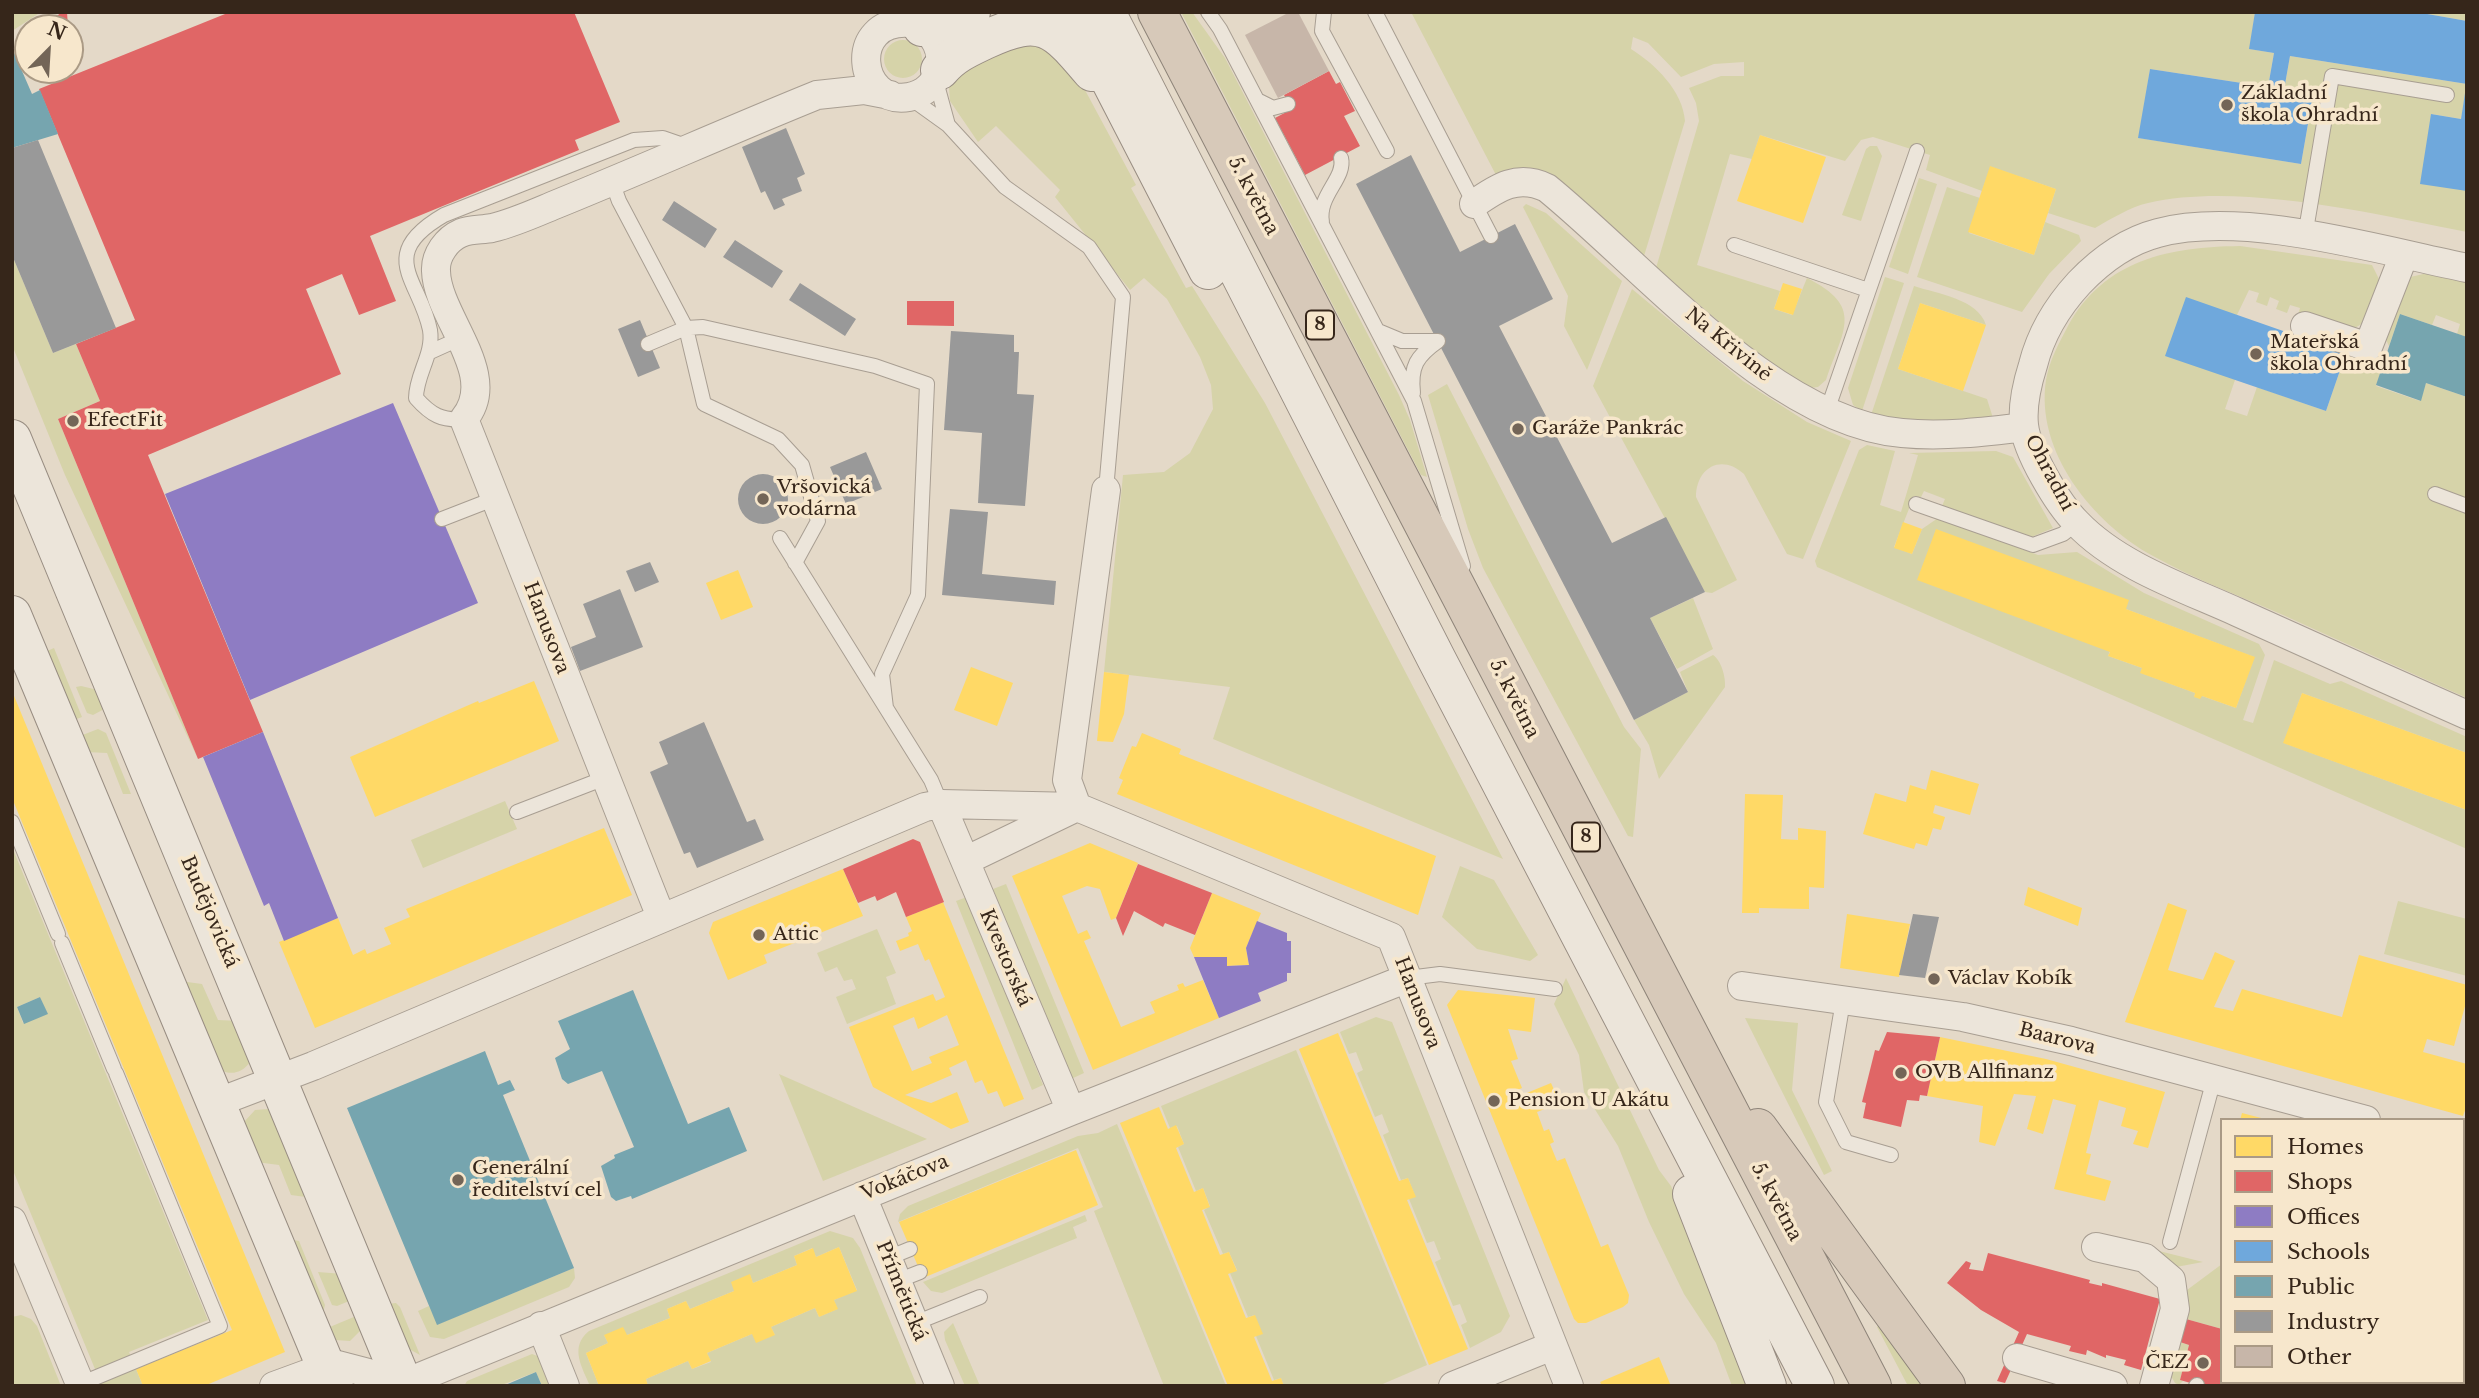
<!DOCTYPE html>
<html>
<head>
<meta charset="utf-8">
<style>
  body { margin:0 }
  #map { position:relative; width:2479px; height:1398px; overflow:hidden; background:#e4d9c8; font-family:"Libre Baskerville",serif }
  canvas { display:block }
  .frame { position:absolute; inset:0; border:14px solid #36261a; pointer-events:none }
  .legend { position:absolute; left:2220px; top:1118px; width:245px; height:266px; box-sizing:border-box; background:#f7e7cc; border:2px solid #aa9a85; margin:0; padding:9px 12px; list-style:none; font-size:21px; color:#36261a }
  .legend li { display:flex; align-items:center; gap:14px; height:35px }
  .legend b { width:35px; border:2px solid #aa9a85 }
  .north { position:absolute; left:14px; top:14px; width:70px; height:70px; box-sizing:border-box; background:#f7e7cc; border:2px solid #aa9a85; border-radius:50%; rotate:24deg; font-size:19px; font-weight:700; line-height:28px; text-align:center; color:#36261a }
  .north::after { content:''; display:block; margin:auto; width:24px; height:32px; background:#736557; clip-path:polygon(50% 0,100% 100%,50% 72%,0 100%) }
</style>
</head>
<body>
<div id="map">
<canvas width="2479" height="1398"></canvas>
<div class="frame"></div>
<ul class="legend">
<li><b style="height:19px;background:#ffd966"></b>Homes</li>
<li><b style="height:19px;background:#e06666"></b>Shops</li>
<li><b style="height:19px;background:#8e7cc3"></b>Offices</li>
<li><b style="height:19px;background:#6fa8dc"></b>Schools</li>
<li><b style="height:19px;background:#76a5af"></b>Public</li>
<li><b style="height:19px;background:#999"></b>Industry</li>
<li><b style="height:19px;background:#c7b6a9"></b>Other</li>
</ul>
<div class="north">N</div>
</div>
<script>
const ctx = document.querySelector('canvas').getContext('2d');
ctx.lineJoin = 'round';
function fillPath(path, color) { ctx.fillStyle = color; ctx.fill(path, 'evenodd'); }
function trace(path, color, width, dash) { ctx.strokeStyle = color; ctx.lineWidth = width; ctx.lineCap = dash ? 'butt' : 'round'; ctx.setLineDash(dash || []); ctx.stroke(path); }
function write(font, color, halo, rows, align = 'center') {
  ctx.font = font + ' "Libre Baskerville",serif'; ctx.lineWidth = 7; ctx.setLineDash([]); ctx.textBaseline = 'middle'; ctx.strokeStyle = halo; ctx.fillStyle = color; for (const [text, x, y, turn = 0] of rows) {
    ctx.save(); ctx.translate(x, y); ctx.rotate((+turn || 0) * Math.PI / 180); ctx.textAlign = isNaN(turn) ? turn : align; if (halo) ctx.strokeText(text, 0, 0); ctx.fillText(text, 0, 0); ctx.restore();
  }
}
fillPath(new Path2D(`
  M12 12H41L12 31Z
  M1181 12H1192L1225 58 1399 395 1410 420 1427 477 1421 475Z
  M1411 12H2255L2250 49 2274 53 2268 87 2150 69 2139 138 2301 164 2313 96 2284 90 2290 56 2467 84 2461 119 2431 114 2467 191V232C2374 214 2240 182 2148 203 2130 207 2111 219 2095 228L2048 213 2056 189 1991 167 1982 191 1926 170 1930 155 1873 137 1861 140 1845 161 1760 135 1752 159 1730 154 1697 265 1780 291 1774 309 1792 315 1807 278C1865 307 1843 330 1826 380L1818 387 1810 388 1756 353 1656 268 1699 121 1696 103 1689 88 1721 76H1744V62L1714 64 1681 77 1648 43 1633 37 1631 49C1655 64 1683 91 1685 121L1644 256 1496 175Z
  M2416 12H2467V21Z
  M884 59a19 19 0 1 1 38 0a19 19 0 1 1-38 0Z
  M1047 43 1085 90 1136 185 1131 188 1186 288 1192 286 1265 403 1503 859 1213 739 1230 687 1104 672 1123 475 1164 472 1190 453 1213 409 1211 385 1200 357 1167 299 1144 278 1130 290 1055 197 1060 190 996 126 978 142 950 101 949 87 954 76 1003 44Z
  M1870 146H1877L1882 156 1861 221 1842 215 1866 149Z
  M1919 178 1937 184 1908 274 1889 267Z
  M1947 187 1980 198 1969 233 2034 255 2045 222 2079 235 2081 241 2049 274 2022 312 1917 277Z
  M1526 204 1546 213 1622 281 1587 370 1564 326 1568 296 1523 207Z
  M2240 246 2372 265 2381 283C2367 341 2348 334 2297 318L2300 308 2290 305 2287 313 2276 309 2279 301 2270 297 2267 306 2256 302 2259 293 2249 290 2237 315 2235 380 2225 409 2247 416 2257 387 2326 411 2346 353 2384 361 2376 386 2420 401 2426 383 2467 397V698C2405 670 2344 643 2283 615 2240 596 2194 579 2153 556 2093 523 2035 452 2046 380 2049 361 2059 343 2068 326 2105 259 2170 247 2240 246Z
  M12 255 53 353 76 344 100 401 58 419 198 759 65 475 12 345Z
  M2432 272 2467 280V337L2457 334 2460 324 2436 315 2432 325 2400 314 2389 346 2381 330 2406 278Z
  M1885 277 1904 283 1862 411 1853 405 1848 388Z
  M1914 286C1938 294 1978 299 1986 325L1920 303 1898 369 1987 399 1993 418 1910 423 1871 415Z
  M1632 289 1743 381 1807 422 1851 441 1803 559 1787 554 1744 474C1721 453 1696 468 1696 497L1737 580 1712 593 1705 592 1593 386Z
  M1447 384 1624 727 1641 749 1633 837 1628 836 1483 568 1468 529 1428 395Z
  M1867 445 1895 451 1880 505 1901 512 1918 455 1909 453 1996 451 2013 457 2053 528 2029 538 1942 506 1945 499 1924 491 1921 497 1914 496 1894 547 1912 554 1922 529 1938 518 2038 555 2077 552 2144 593 2259 644 2265 655 2243 720 2253 723 2274 660 2330 684 2341 681 2467 737V753L2302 693 2284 743 2467 810V849L1817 567 1815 561 1859 450ZM2126 609 2254 657 2236 708 2202 696 2194 697 2195 693 2141 673 2142 668 2108 656Z
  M1693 598 1713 649 1677 669 1650 618Z
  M54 648 82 717 74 720 45 652Z
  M1713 655C1721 660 1726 677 1725 687L1659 779 1649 745 1634 720 1688 692 1680 672Z
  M81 686 102 691 108 707 93 715 87 713 76 687Z
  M98 729 106 733 131 794H123L107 753 86 752 80 736Z
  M505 801 517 829 423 868 411 840Z
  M12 847 208 1320 129 1352 143 1386H102L12 1168ZM40 997 47 1014 23 1023 17 1007Z
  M1460 866 1494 880 1538 955 1530 961 1477 949 1442 917Z
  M1006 884 1084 1073 1071 1079 993 889Z
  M967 897 1043 1085 1032 1090 956 901Z
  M2398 901 2467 919V976L2384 954Z
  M877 929 896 973 886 977 896 1004 847 1024 836 997 856 989 852 979 844 981 837 967 825 972 817 953Z
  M1566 978 1659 1170 1671 1186 1727 1313 1753 1386H1732L1716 1343 1684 1294 1649 1222 1618 1146 1584 1092 1579 1055 1554 1004Z
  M180 981 202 984 218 1020 240 1021 250 1062C243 1072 232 1076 221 1070Z
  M1376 1017 1392 1022 1510 1316 1501 1332 1470 1348 1461 1325 1467 1322 1460 1304 1453 1306 1435 1262 1441 1259 1434 1241 1427 1243 1409 1199 1415 1196 1408 1178 1401 1180 1383 1135 1389 1132 1382 1114 1375 1117 1357 1073 1363 1070 1356 1052 1349 1054 1340 1032Z
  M1745 1018 1798 1023 1792 1090 1832 1171 1824 1175Z
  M1296 1050 1427 1365 1378 1386H1284L1281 1378 1274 1380 1256 1336 1255 1315 1248 1317 1230 1273 1237 1270 1229 1252 1223 1254 1204 1210 1210 1206 1203 1188 1196 1191 1178 1147 1184 1144 1177 1126 1170 1128 1161 1106Z
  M779 1074 927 1139 823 1181Z
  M269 1109 313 1198 291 1195 279 1165 256 1162 244 1122 255 1110Z
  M1117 1124 1226 1386H1164L1094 1211 1103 1207 1078 1148 898 1222 900 1214 908 1206 1078 1136 1098 1133Z
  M1085 1215 1087 1221 1073 1227 1077 1238 942 1293 931 1291 923 1282Z
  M830 1231 853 1238 860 1248 917 1386H648L646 1379 688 1361 692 1369 711 1362 707 1353 752 1334 775 1335 771 1327 815 1308 819 1317 837 1309 834 1300 857 1290 839 1247 816 1257 812 1248 794 1256 797 1265 753 1283 750 1275 734 1291 690 1309 686 1301 667 1309 670 1318 627 1335H604L608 1343 586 1353 599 1386H590C582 1367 569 1347 589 1331Z
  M288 1239 299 1241 325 1305 323 1313Z
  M2143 1247 2203 1262 2176 1267Z
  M2222 1264V1329L2186 1319 2180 1342 2189 1345 2180 1380 2183 1381 2179 1385 2175 1383 2170 1374 2187 1290Z
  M574 1268 575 1278 569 1287 444 1339 430 1337 418 1311 429 1306 438 1324Z
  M318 1272 343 1274 354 1299 337 1306 332 1305Z
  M396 1303 400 1307 420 1355 409 1349 387 1304Z
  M361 1314V1330L350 1341 335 1340 325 1329Z
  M21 1315 31 1319 37 1326 61 1386H12V1317Z
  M953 1323 980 1386H965L945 1340 944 1332Z
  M1880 1324 1924 1386H1908L1877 1327Z
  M532 1354 540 1357 555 1386H542L536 1372 499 1386H464L467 1381Z`), '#d6d3a9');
fillPath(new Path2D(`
  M1760 135 1826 157 1803 223 1737 201Z
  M1990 166 2056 189 2034 255 1968 232Z
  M1783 283 1802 289 1793 315 1774 309Z
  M1920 303 1986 325 1963 391 1898 369Z
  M1903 522 1922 529 1912 554 1894 548Z
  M1936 529 2129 600 2126 609 2255 657 2236 708 2202 696 2200 699 2194 697 2195 693 2140 673 2142 668 2108 656 2110 652 1917 580Z
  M738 570 753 607 721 620 706 583Z
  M971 667 1013 683 997 726 954 710Z
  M1104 672 1129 675 1124 714 1113 742 1097 741Z
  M534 681 559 741 375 817 350 757 478 701 479 703Z
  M12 691 285 1352 204 1386H143L136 1369 232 1330 12 798Z
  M2302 693 2467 753V810L2283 743Z
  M1142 733 1181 749 1179 754 1436 856 1418 915 1117 794 1123 780 1119 778 1121 773 1132 746 1136 747Z
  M1931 770 1979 784 1970 815 1935 805 1933 813 1945 817 1941 830 1933 828 1927 846 1916 843 1914 849 1863 834 1875 793 1906 802 1910 785 1926 790Z
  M1745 794 1783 795 1781 839 1798 840V828L1826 831 1824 888 1809 887V909L1759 908V913H1742Z
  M604 828 632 895 315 1028 279 942 338 918 353 955 365 949 367 954 391 944 384 928 410 917 406 909Z
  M1090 843 1138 863 1116 918 1111 920 1100 889 1087 886 1062 896 1078 934 1087 930 1091 938 1084 941 1121 1027 1155 1013 1150 1002 1179 990 1177 985 1183 983 1185 987 1203 980 1219 1018 1093 1070 1012 876Z
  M843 869 863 916 764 955 767 963 728 980 709 933 713 922Z
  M2028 887 2082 908 2078 926 2024 905Z
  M1212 893 1261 913 1246 948 1249 965 1227 966V957H1194L1190 948Z
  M943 902 1024 1099 1004 1107 997 1091 988 1094 982 1080 975 1083 966 1060 949 1068 952 1075 905 1095 931 1103 957 1092 969 1122 951 1129 873 1087 849 1027 933 994 936 1001 945 997 929 959 925 961 918 944 900 951 896 941 909 936 908 933 912 931 906 917ZM947 1015 959 1045 929 1057 932 1063 912 1071 893 1026 914 1017 918 1029Z
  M2168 903 2187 910 2168 970 2203 980 2215 952 2235 961 2214 1007 2233 1011 2242 989 2342 1017 2359 955 2467 985V999L2454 1046 2427 1039 2423 1052 2467 1064V1105L2463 1116 2125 1022Z
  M1847 914 1910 924 1899 977 1840 968Z
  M1458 990 1535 998 1531 1032 1508 1029 1518 1059 1511 1061 1522 1088 1515 1091 1517 1097 1551 1083 1560 1103 1537 1112 1544 1131 1549 1129 1554 1142 1550 1144 1557 1161 1565 1158 1601 1247 1608 1244 1629 1295 1628 1303 1623 1307 1586 1323H1578L1574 1319 1447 1005Z
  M1338 1033 1399 1181 1408 1178 1416 1197 1407 1200 1468 1349 1429 1365 1299 1049Z
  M1940 1037 2046 1059 2165 1092 2148 1148 2133 1144 2138 1131 2121 1126 2126 1108 2099 1100 2086 1153 2091 1154 2086 1174 2111 1181 2105 1201 2054 1189 2076 1105 2053 1099 2043 1134 2027 1129 2036 1096 2014 1094 1995 1146 1979 1142 1983 1106 1927 1096Z
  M1159 1107 1168 1129 1176 1125 1184 1144 1176 1148 1194 1192 1203 1188 1210 1207 1202 1210 1220 1255 1229 1252 1237 1271 1228 1274 1246 1318 1255 1315 1263 1334 1254 1337 1272 1381 1281 1378 1284 1386H1228L1120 1123Z
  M2242 1113 2265 1119V1120H2240Z
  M1076 1150 1098 1205 923 1278 899 1222Z
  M839 1247 857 1291 834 1300 838 1309 819 1317 815 1308 771 1327 775 1335 756 1343 752 1334 707 1353 711 1361 692 1369 688 1361 646 1379 648 1386H599L586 1353 608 1343 604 1335 623 1327 627 1335 670 1318 667 1309 686 1301 690 1309 734 1291 731 1282 750 1274 753 1283 797 1265 794 1256 813 1248 816 1257Z
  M1659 1357 1671 1386H1602L1600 1382Z`), '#ffd966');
fillPath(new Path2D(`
  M62 12H67L68 28H41Z
  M230 12H574L620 122 575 140 579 150 370 236 396 301 359 315 342 274 306 289 341 374 148 455 263 732 198 759 58 419 100 401 76 344 135 320 39 89Z
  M28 37V52L16 46Z
  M1329 71 1336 84 1340 82 1355 111 1344 116 1360 146 1305 175 1275 118 1292 109 1284 95Z
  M907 301H954V326L907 325Z
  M913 839 920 842 944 902 906 917 896 892 877 901 875 896 858 903 843 869Z
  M1138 864 1212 893 1195 935 1165 923 1163 927 1134 911 1123 936 1116 918Z
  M1887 1032 1940 1037 1927 1096 1920 1095 1919 1101 1907 1100 1901 1127 1863 1118 1866 1103 1862 1102 1875 1050 1879 1051Z
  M1988 1253 2090 1280 2089 1283 2102 1286V1283L2160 1299 2141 1370 2124 1365 2126 1360 2106 1355V1358L2087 1350 2086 1355 2069 1351 2071 1346 2027 1334 2005 1383 1997 1381 2019 1332 1981 1310 1947 1283 1966 1261 1971 1263 1969 1269 1983 1271Z
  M2186 1319 2222 1329V1382H2392L2391 1386H2201L2180 1380 2189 1345 2180 1342Z`), '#e06666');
fillPath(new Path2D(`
  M393 403 478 603 250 700 165 494Z
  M263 732 338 918 284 941 269 903 264 906 203 757Z
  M1257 921 1287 933V941H1291V973H1287V981L1258 993 1261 1001 1219 1018 1194 957H1227V966L1249 965 1246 948Z`), '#8e7cc3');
fillPath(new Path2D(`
  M2255 12H2416L2467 21V84L2290 56 2284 90 2313 95 2301 164 2138 138 2150 69 2268 87 2274 53 2249 49Z
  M2465 93 2467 191 2420 184 2431 114 2461 119Z
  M2186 297 2346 353 2326 411 2165 356Z`), '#6fa8dc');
fillPath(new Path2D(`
  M12 48 32 94 40 90 58 134 12 148Z
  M2400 314 2467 337V397L2426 383 2421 401 2376 385Z
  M633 990 688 1124 729 1107 747 1151 632 1199 631 1196 616 1201 611 1197 601 1166 615 1158 614 1155 634 1147 602 1071 568 1084 562 1079 555 1058 570 1049 558 1021Z
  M40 997 48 1014 24 1024 17 1007Z
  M485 1051 498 1085 510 1080 515 1090 503 1095 574 1268 437 1325 347 1108Z
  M536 1372 542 1386H503Z`), '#76a5af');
fillPath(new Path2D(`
  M786 128 805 174 797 178 802 191 782 199 785 205 774 210 765 191 761 193 742 147Z
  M38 140 116 328 53 353 12 255V148Z
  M1411 155 1460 252 1515 224 1553 299 1499 326 1612 543 1666 517 1705 592 1650 618 1688 692 1634 720 1356 184Z
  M674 201 717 229 705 248 662 220Z
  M735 240 783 271 772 288 723 257Z
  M800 283 856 319 845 336 789 300Z
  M640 320 660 368 638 377 618 329Z
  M951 331 1014 335V352H1019L1017 394 1034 395 1025 506 978 503 982 433 944 430Z
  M866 452 882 489 846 504 830 467Z
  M738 499a25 25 0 1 1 50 0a25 25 0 1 1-50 0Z
  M950 509 988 512 982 574 1056 581 1054 605 942 595Z
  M650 562 659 582 635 592 626 571Z
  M620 589 643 647 580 671 571 647 596 637 583 604Z
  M704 722 747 822 755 819 764 840 697 868 690 852 684 854 650 772 668 764 659 742Z
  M1913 914 1939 917 1925 978 1899 975Z`), '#999');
fillPath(new Path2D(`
  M1290 12H1298L1329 71 1278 98 1245 35Z`), '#c7b6a9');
const lane = new Path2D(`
  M1208 12 1220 29 1414 401 1463 566
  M1324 12 1322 31 1387 151
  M1375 12 1491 236
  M936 81 948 125
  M909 97 948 125 1005 187 1089 247 1123 297 1106 490
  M1257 100 1273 108 1288 104
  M611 179 619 201 686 328 704 404 778 439 802 465 818 521 795 563
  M1322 222C1317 196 1346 178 1341 158
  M2305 236 2332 76 2447 95
  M1734 245 1868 290
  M1378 331 1402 341H1438C1417 356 1410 366 1413 393
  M648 344 686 328 703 327 875 366 927 384 918 595 882 674 886 708
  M430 352 461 338
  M1827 411 1917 151
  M464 419C442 421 431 415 416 398 416 374 434 354 430 330 420 280 375 255 444 215L634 140 663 138 689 147
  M2435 494 2467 506
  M1916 504 2033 545 2063 534 2077 523
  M442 519 496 498
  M780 538 931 780 941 804
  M517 812 605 778
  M12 822 58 934
  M62 943 114 1069
  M1408 978 1440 974 1555 989
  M1843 1001 1826 1102 1846 1142 1891 1155
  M2170 1242 2214 1079
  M888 1258 910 1249
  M897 1281 920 1272
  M915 1323 980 1297
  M80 1384 220 1326 116 1073
  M2196 1386 2197 1385`);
const street = new Path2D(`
  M894 12C904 19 918 23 927 31 951 52 941 91 909 97 857 106 847 19 909 23
  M1474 204C1498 187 1518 174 1547 188 1643 266 1774 422 1902 433 1942 437 1985 432 2024 427
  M2467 268C2378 250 2245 210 2158 233 2127 241 2101 260 2079 283 2057 307 2041 333 2033 365 2027 384 2022 405 2024 425 2027 452 2058 504 2077 523 2118 566 2184 588 2237 612 2314 647 2390 681 2467 715
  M2305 326 2368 347 2404 255
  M941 804 1071 1111
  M967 860 1077 807 1067 780 1106 490
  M661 917 464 419C501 375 437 317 436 271 435 255 447 239 461 233 471 229 482 230 492 228 513 223 533 214 552 206 641 170 728 131 817 95L864 90 890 95
  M1742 986 1963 1017 2071 1041 2366 1120
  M216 1103 313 1066 925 807 941 804 1077 807 1391 937 1569 1386
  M2463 1181 2467 1186
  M862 1196 940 1386
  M12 1221 81 1386
  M2096 1247 2145 1258 2171 1280 2175 1309 2154 1386
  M541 1326 565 1386
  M2463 1340 2467 1328
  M2017 1358 2113 1386
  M274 1386 334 1364 403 1382
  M398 1386 1071 1111 1408 978
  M1453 1386 1552 1346
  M2450 1386 2451 1382`);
const secondary = new Path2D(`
  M1075 12 1208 270
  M1106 12 1437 660 1815 1386
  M922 27 971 12
  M940 70C952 55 968 48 985 40 1042 13 1055 28 1092 72
  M12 439 404 1386
  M12 615 334 1386
  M1692 1194 1767 1386`);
const highway = new Path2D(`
  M1157 12 1872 1386
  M1758 1128 1946 1386`);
trace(lane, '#a89e92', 16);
trace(street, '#a89e92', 30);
trace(secondary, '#988d82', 40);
trace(highway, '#8e8479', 40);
trace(lane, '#ece5da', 14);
trace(street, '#ece5da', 28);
trace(secondary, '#ece5da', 38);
trace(highway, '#d7c9b9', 38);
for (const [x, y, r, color] of [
  [2227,105,7,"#736557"],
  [2256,354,7,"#736557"],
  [73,421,7,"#736557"],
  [1518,429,7,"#736557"],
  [763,499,7,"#736557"],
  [759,935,7,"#736557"],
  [1934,979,7,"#736557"],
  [1901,1073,7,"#736557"],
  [1494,1101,7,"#736557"],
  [458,1180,7,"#736557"],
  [2203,1363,7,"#736557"]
]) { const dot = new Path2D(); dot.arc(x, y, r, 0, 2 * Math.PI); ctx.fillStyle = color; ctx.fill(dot); trace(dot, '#f7e7cc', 2.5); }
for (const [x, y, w] of [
  [1320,325,28],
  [1586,837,28]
]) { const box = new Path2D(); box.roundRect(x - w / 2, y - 14.5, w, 29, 5); ctx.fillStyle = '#f7e7cc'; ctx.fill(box); trace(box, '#36261a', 2); }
write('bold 18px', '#36261a', null, [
  ["8",1320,325],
  ["8",1586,837]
]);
write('19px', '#36261a', '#f7e7cc', [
  ["Základní",2241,94],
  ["škola Ohradní",2241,116],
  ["Mateřská",2270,343],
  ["škola Ohradní",2270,365],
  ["EfectFit",87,421],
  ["Garáže Pankrác",1532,429],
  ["Vršovická",777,488],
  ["vodárna",777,510],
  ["Attic",773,935],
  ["Václav Kobík",1948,979],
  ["OVB Allfinanz",1915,1073],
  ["Pension U Akátu",1508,1101],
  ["Generální",472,1169],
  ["ředitelství cel",472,1191],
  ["ČEZ",2189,1363,"right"]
], 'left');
write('19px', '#36261a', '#f7e7cc', [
  ["5. května",1253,196,62],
  ["Na Křivině",1728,345,39],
  ["Ohradní",2049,473,62],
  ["Hanusova",546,628,69],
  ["5. května",1514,699,63],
  ["Budějovická",209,912,67],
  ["Kvestorská",1005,958,67],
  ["Hanusova",1417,1003,69],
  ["Baarova",2057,1039,14],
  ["Vokáčova",905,1178,-22],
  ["5. května",1776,1202,62],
  ["Přímětická",901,1291,68]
]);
</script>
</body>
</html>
